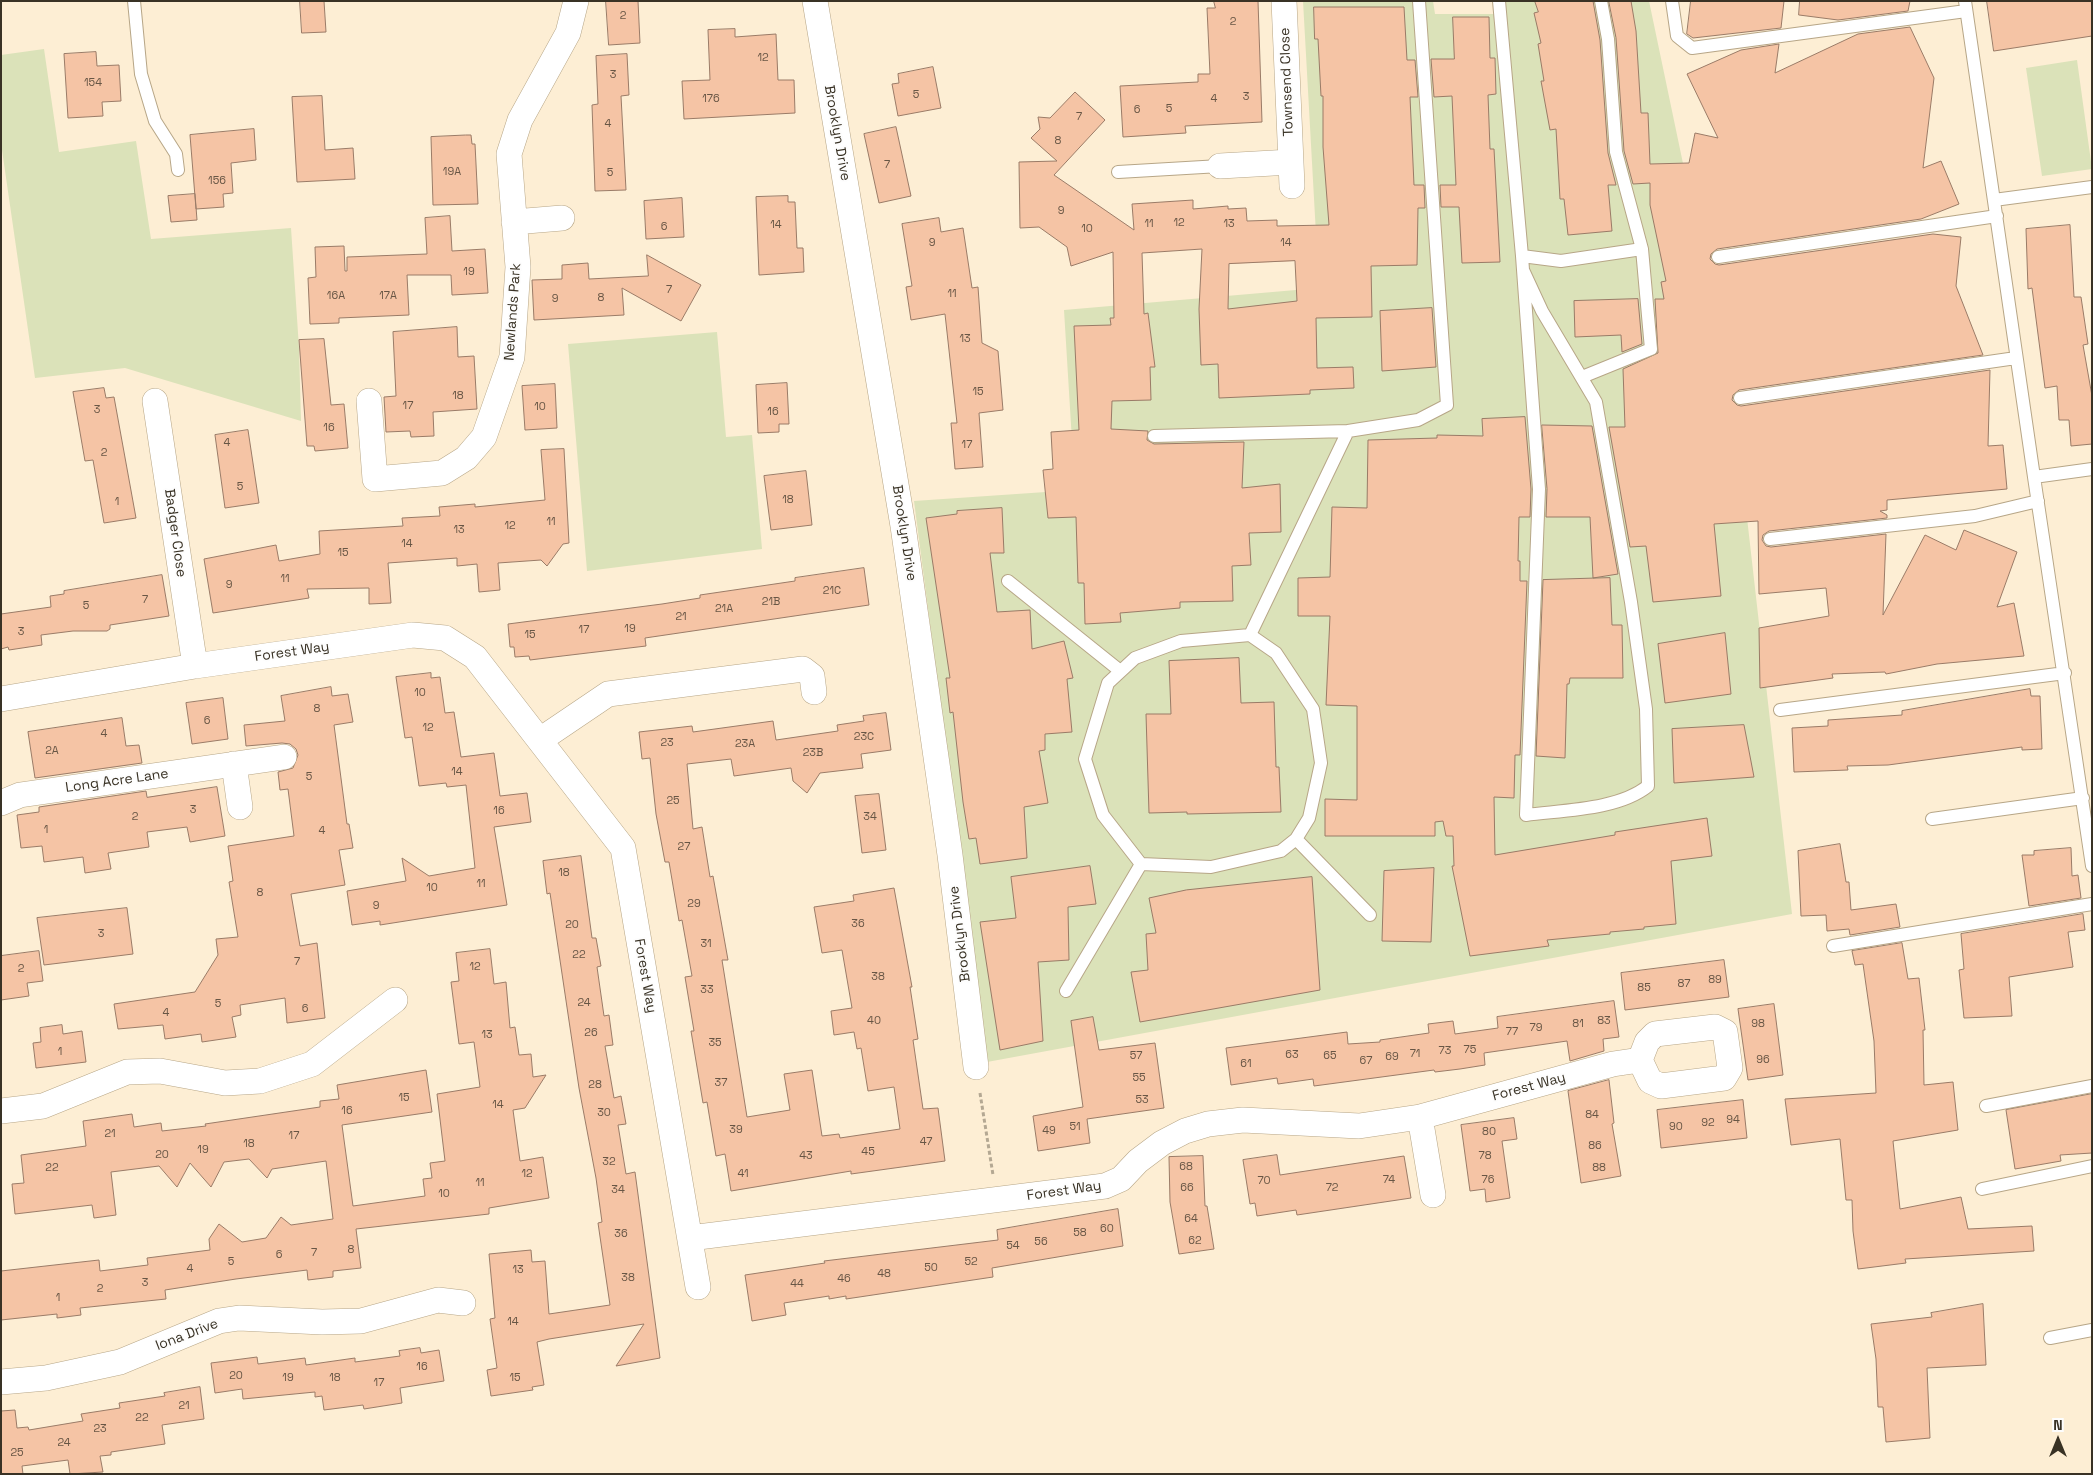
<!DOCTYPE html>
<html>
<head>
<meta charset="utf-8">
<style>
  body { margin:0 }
  #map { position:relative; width:2093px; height:1475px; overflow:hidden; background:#fdeed4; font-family:"Space Grotesk",sans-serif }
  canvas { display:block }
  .frame { position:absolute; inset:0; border:2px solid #393225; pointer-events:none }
  .north { position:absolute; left:2033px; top:1415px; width:50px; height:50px; -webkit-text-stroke:4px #fdfdfd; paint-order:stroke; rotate:0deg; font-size:14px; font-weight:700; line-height:20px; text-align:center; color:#393225 }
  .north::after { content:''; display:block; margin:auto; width:18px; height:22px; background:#393225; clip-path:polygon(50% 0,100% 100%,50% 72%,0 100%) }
</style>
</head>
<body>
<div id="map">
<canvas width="2093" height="1475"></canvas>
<div class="frame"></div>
<div class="north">N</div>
</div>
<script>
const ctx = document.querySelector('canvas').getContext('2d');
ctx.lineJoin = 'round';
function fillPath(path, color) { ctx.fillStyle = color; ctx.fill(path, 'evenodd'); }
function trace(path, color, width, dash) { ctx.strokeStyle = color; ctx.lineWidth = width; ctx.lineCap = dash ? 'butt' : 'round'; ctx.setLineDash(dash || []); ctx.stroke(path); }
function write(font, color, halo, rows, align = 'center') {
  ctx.font = font + ' "Space Grotesk",sans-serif'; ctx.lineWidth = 4; ctx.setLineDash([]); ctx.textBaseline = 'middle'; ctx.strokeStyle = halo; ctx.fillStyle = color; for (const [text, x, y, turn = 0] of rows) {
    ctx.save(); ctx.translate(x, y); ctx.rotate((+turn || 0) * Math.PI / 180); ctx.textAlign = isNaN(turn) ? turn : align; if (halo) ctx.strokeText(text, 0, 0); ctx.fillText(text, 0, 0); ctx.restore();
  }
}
fillPath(new Path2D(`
  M1303 1H1433L1435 14H1496L1495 1H1649L1735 412 1792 914 987 1062 914 501 1075 490 1064 310 1319 288Z
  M44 49 59 152 136 141 151 239 291 228 299 348 301 421 125 368 35 378 1 143V55Z
  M2077 60 2092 169 2042 176 2026 68Z
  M717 332 726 437 752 435 762 549 587 571 568 344Z`), '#dbe2b9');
const building = new Path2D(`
  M300 1H324L326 32 302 33Z
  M606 1H638L640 43 609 45Z
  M1214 1H1258L1262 122 1185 126 1186 133 1123 137 1120 86 1198 82V74H1210L1207 8H1215Z
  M1535 1H1593L1600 40 1608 153 1616 185H1608L1612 231 1568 235 1564 199H1560L1556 129 1550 130 1541 81H1544L1538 44 1541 43 1534 13 1538 12Z
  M1609 1H1631L1636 31 1641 113H1648L1650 164 1689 163 1695 133 1718 138 1687 74 1741 50 1779 44 1775 73 1858 34 1910 27 1934 78 1923 168 1941 161 1959 204 1921 219 1717 249 1711 254 1710 259 1715 264 1719 265 1933 234 1961 237 1956 286 1983 355 1739 390 1733 395 1732 400 1737 405 1741 406 1990 370 1988 446 2003 445 2007 489 1887 500V510L1880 511 1887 515V518L1769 531 1763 535 1762 540 1766 546 1771 547 1886 534 1883 615 1925 535 1956 550 1964 530 2017 552 1997 607 2014 603 2024 656 1937 664 1886 674 1885 672 1832 674 1833 678 1760 688 1759 628 1829 616 1826 588 1759 594 1758 521 1714 524 1721 596 1653 602 1646 546 1630 547 1609 427H1625L1623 369 1658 353 1655 299H1664L1661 282 1666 281 1650 205V183L1633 184 1624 151 1616 38Z
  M1691 1H1784L1781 28 1693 38 1687 34Z
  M1800 1H1910L1908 11 1838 20 1799 15Z
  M1987 1H2092V36L1994 51Z
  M1314 7H1404L1407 60H1415L1418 97H1410L1414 185H1424L1425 208H1418L1417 265 1371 266 1372 317 1316 318 1317 368 1353 367 1354 388 1310 390V394L1219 398 1218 364 1201 365 1199 309 1202 249 1142 253 1144 314 1148 313 1155 367H1150L1151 400 1112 401 1111 429 1148 431 1147 440 1154 444 1244 442 1242 488 1280 484 1281 532 1249 533 1251 565 1232 566 1233 601 1180 602V608L1120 613 1121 622 1085 624 1084 583H1078L1076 517 1048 518 1043 470 1053 469 1051 432 1079 430 1074 326 1111 325 1110 318H1114L1113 252 1071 266 1067 247 1039 227 1020 228 1019 162 1057 161 1031 138 1040 129 1038 117 1050 118 1075 92 1105 120 1054 175 1134 230 1132 204 1193 200V209L1228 206V209L1246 208 1247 221 1277 220V226L1329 225 1323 147V96H1321L1318 39H1315ZM1295 261 1297 301 1228 309 1229 264Z
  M1453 17H1489L1490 58H1495L1496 94 1488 95 1490 149H1494L1500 262 1462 263 1459 207H1441L1440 185H1456L1452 96 1434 97 1431 59H1454Z
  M735 29V37L776 34 778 80H794L795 113 684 119 682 81 710 80 708 30Z
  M96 52 97 66 119 65 121 101 102 102 103 116 68 118 64 54Z
  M627 54 629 95 621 96 626 190 595 191 592 105 598 104 596 56Z
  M933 67 941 108 898 116 892 84 899 83 898 74Z
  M322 96 325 150 353 148 355 179 297 182 292 97Z
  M896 127 911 196 879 203 864 134Z
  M254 129 256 160 231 163 233 193 223 194 224 207 196 209 190 135Z
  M466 135H471L472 144H475L478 204 433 205 431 137Z
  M195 194 197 220 171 222 168 196Z
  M788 196V202H795L797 248H803L804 272 759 275 756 197Z
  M682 198 684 237 646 239 644 201Z
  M450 216 452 251 485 249 488 293 452 295 451 275H407L409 315 339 318V323L310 324 308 278 316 277 315 247 344 246 345 271H347V257L427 254 425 218Z
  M939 218 941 232 963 228 972 288 978 287 982 343 998 351 1003 410 979 413 983 467 955 469 951 423H957L945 314 911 320 906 287 912 286 902 224Z
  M2070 225 2074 297H2081L2088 344 2083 345 2092 396V444L2071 446 2069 420H2059L2057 386 2045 388 2032 288 2028 289 2026 229Z
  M647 255 701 285 681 321 622 288 624 315 534 320 532 280 562 279V265L588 263 589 279 648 276Z
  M1638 299 1642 344 1622 352 1621 335 1575 337 1574 301Z
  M1432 308 1436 367 1382 371 1380 311Z
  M457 327 458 357 474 356 477 409 433 412 434 436 411 437 410 431 386 432 384 397 396 396 393 332Z
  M324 339 331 405 344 404 348 448 315 451 314 446H307L299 340Z
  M787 383 789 424H779V432L758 433 756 385Z
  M555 384 557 428 525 430 522 386Z
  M104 388 106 398 114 397 136 518 104 523 93 460 85 461 73 392Z
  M1525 417 1531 489 1530 517H1519L1518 561H1520V581H1527L1520 755H1515L1514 798 1494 797 1495 855 1615 835V832L1707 818 1712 856 1671 861 1676 924 1644 927V929L1610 932V934L1547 940 1549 946 1470 956 1452 866H1454L1453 836H1446L1443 821 1435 822V836H1325V799L1357 800V706L1326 705 1330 616H1298V578L1330 577 1332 507 1367 508 1368 440 1437 438V435L1483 436 1482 419Z
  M1542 425 1592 426 1618 574 1593 578 1590 517H1546L1547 489Z
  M248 430 259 503 225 508 215 435Z
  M564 449 569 543 563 544 547 566 541 560 498 563 500 590 479 592 477 564 457 566V558L388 563 391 603 369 604V588L307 589 309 598 213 613 204 559 276 545 279 561 320 554 319 531 403 526 402 518 440 516 439 507 475 504V507L545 500 541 450Z
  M806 471 812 525 771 530 764 476Z
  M1002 508 1004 553H990L997 612 1030 610 1032 649 1064 641 1073 678 1067 679 1072 732 1045 734V750L1039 751 1048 803 1024 807 1027 858 980 864 976 838 969 839 963 802 953 712 950 713 946 678H950L926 518 957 514V511Z
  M864 568 869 605 645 638 646 646 554 657 530 660 529 656 515 657 514 647H510L508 624 662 604 700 598V595L795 581V578Z
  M162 575 169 616 110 625V629L107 631H73L41 635 42 645 9 650 8 647 1 649V614L51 607 50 596 64 594V591Z
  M1610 578 1612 625H1622L1623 678H1570L1569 684H1567L1565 758 1536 756 1543 580Z
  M1725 633 1731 694 1665 703 1658 644Z
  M1239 658 1241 703 1274 702 1276 767H1279L1281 812 1187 814V812L1149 813 1146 714H1171L1169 661Z
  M431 673V678L440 677 445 713 454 712 461 757 494 753 500 796 527 793 531 822 494 827 507 905 380 925V921L352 925 347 891 406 881 402 858 429 876 475 868 466 785 447 787 446 783 419 786 412 737 405 738 396 677Z
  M331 687 332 696 348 694 353 722 334 725 347 824H349L353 848 339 850 345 885 291 894 300 946 317 943 325 1018 287 1023 285 998 240 1005 241 1015 232 1017 236 1037 202 1042 201 1034 165 1039 163 1025 118 1029 114 1004 195 992 218 955 216 939 238 937 229 882 233 881 228 846 294 836 288 789 280 790 278 772 293 768 298 755 296 749 290 744 282 743 246 746 244 725 285 721 281 696Z
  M2030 689 2031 696H2040L2042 749 2022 750V747L1888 765 1847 766 1848 770 1794 772 1792 728 1828 726V720L1902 715V711Z
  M223 698 228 739 192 744 186 703Z
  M886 713 891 750 861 754 863 768 820 773 807 793 793 781 791 768 734 776 731 759 687 764 693 829 702 827 710 877 713 876 728 960H722L747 1117 790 1110 784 1074 812 1070 822 1136 839 1134 840 1138 900 1129 894 1087 868 1091 861 1048 857 1049 854 1032 834 1035 831 1011 852 1008 842 950 822 953 814 907 854 901 853 895 894 888 912 987H910L918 1039 913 1040 923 1109 938 1108 945 1161 851 1174V1171L731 1191 725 1154 716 1156 707 1102 703 1103 691 1031H694L685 977 692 976 682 920 679 921 669 862H665L656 814 650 758 642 759 639 732 692 726 693 732 773 721 776 740 838 731 837 725 864 721 863 716Z
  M122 718 126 746 139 745 142 763 35 778 28 732Z
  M1744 725 1754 777 1674 783 1672 729Z
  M217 787 225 836 190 842 187 827 147 832 149 847 108 853 111 869 85 873 83 857 44 862 42 846 21 848 17 815 39 812V807L146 791 147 797Z
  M879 794 886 850 862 853 855 796Z
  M1840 844 1846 882H1849L1851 910 1896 904 1900 927 1850 935 1849 929 1827 931 1826 915 1801 916 1798 851Z
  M2071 848 2072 876 2078 875 2081 898 2029 906 2022 855H2034V851Z
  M581 856 592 938H596L601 966 597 967 604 1016 609 1015 613 1045 605 1046 614 1098 621 1096 626 1124 618 1125 626 1174 635 1172 660 1358 616 1366 644 1324 549 1339 537 1342 544 1385 532 1387 533 1390 491 1396 487 1370 497 1368 490 1319 495 1318 489 1254 531 1250 532 1262 545 1261 549 1314 610 1305 598 1223 602 1222 596 1178 579 1088 550 893 547 894 543 861Z
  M1090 866 1096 904 1068 907 1069 960 1038 962 1043 1041 1000 1050 980 922 1016 918 1011 877Z
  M1434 868 1431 942 1382 941 1384 871Z
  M1312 877 1320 990 1140 1022 1131 972 1148 970 1146 934 1156 933 1149 898 1186 890Z
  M127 908 133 954 44 965 37 918Z
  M2083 914 2085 930 2068 932 2073 967 2009 977 2012 1016 1964 1018 1959 970 1964 969 1961 934Z
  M1902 943 1908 979 1919 978 1925 1030H1923L1924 1085 1953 1082 1958 1130 1893 1141 1900 1209 1961 1197 1968 1229 2032 1226 2034 1251 1905 1259 1906 1263 1858 1269 1853 1231 1852 1200H1846L1840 1139 1791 1145 1785 1099 1876 1093 1874 1041 1863 964 1855 965 1852 951Z
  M490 949 494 984 506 982 510 1028 515 1027 519 1055 531 1054 533 1077 546 1075 525 1108 513 1110 520 1161 543 1157 549 1198 489 1208V1214L356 1229 361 1268 333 1271V1277L308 1280 307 1270 236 1279 165 1290 166 1299 80 1308 81 1315 57 1318V1314L1 1320V1271L99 1260 100 1271 148 1265 147 1258 210 1250 209 1239 219 1224 242 1242 266 1238 281 1217 291 1225 333 1219 326 1161 272 1169 267 1178 249 1159 224 1162 211 1187 190 1163 177 1187 159 1166 111 1172 116 1215 94 1218 92 1205 15 1214 12 1184 24 1183 21 1155 86 1146 83 1121 132 1114 134 1127 161 1123 162 1131 206 1126 205 1124 320 1107V1101L339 1099 337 1085 426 1070 432 1112 342 1125 353 1206 425 1196 423 1179 432 1178 430 1163 445 1161 437 1094 480 1087 474 1042 459 1044 451 982 459 981 456 953Z
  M39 951 43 981 27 983 29 996 1 1000V956Z
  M1724 960 1729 997 1625 1010 1621 973Z
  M1614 1001 1619 1037 1603 1039 1604 1051 1570 1061 1567 1041 1484 1053 1485 1065 1460 1069 1435 1072 1434 1070 1314 1086 1313 1079 1278 1084 1277 1078 1231 1085 1226 1048 1347 1032 1348 1044 1380 1042V1040L1429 1033 1428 1024 1453 1021 1455 1034 1498 1028 1497 1017Z
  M1774 1004 1783 1075 1748 1080 1738 1009Z
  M1093 1017 1099 1050 1155 1043 1164 1108 1087 1119 1090 1143 1038 1151 1033 1116 1083 1107 1071 1021Z
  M62 1025 63 1034 82 1031 86 1062 36 1068 33 1043 41 1042 40 1028Z
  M1609 1080 1614 1123 1612 1124 1621 1176 1581 1183 1568 1091Z
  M2092 1094V1153L2060 1155 2061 1161 2015 1169 2006 1110Z
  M1743 1100 1747 1138 1661 1148 1657 1110Z
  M1514 1118 1517 1139 1502 1141 1510 1198 1486 1202 1485 1189 1470 1191 1461 1125Z
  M1277 1155 1280 1175 1404 1156 1411 1198 1297 1215 1296 1210 1257 1216 1255 1203 1250 1204 1243 1160Z
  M1203 1156 1205 1206H1207L1214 1249 1179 1254 1170 1202 1169 1157Z
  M1118 1209 1123 1246 992 1268 993 1277 846 1299V1296L829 1299V1296L784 1303 786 1315 752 1321 745 1275 825 1263 824 1261 998 1240 997 1230Z
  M1983 1304 1986 1365 1927 1368 1930 1438 1886 1442 1883 1407H1878L1876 1359 1871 1324 1932 1317 1931 1313Z
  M420 1348 421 1353 439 1350 444 1381 400 1388 402 1403 364 1409 363 1405 324 1410 322 1396 315 1397V1392L243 1399 242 1389 215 1393 211 1363 257 1357 258 1364 305 1358 306 1365 355 1358V1362L400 1356 399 1351Z
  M200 1387 204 1419 162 1425 165 1444 111 1452V1455L100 1456 103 1472 70 1474 68 1460 22 1466 23 1474H1V1411L15 1410 17 1428 28 1427 29 1430 83 1421 81 1414 120 1408 119 1403 165 1396 164 1393Z`);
fillPath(building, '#f5c4a5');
trace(building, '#9a7b67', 1);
const lane = new Path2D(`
  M134 1 141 74 155 121 176 154 178 170
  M1499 1 1522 256 1539 489 1526 815C1564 810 1618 810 1648 786L1646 709 1631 602 1596 402 1542 311 1523 270
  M1672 1 1677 36 1692 48 1966 11
  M1965 1 2034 477 2092 469
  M1118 172 1220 166
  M1994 200 2092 187
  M1522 256 1561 261 1642 249 1616 152 1608 39 1601 1
  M1718 257 1997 216
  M1582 377 1651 349 1642 249
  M1740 398 2016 358
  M1154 436 1348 431
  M2034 477 2092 866
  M1770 539 1975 516 2038 501
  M1008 581 1119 670
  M1250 635 1276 653 1313 709 1321 763 1309 818 1296 839 1281 851 1211 867 1141 864 1103 815 1085 759 1108 683 1135 658 1181 641Z
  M1250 635 1348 431 1418 420 1447 405 1419 1
  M1780 710 2065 673
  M1932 819 2083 798
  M1296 839 1370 915
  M1833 946 2092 904
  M1066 991 1141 864
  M1986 1106 2092 1086
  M1982 1189 2092 1166
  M2050 1338 2092 1330`);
const street = new Path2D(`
  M815 1 903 526 950 855 976 1067
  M1284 1 1292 186
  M1220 166 1291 162
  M514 222 562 218
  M155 401 195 666
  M369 401 375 479 442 473 466 458 484 437 512 357 518 267 509 154 520 120 568 33 576 1
  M1 699 195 666 413 635 445 638 475 657 623 848 698 1287
  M540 740 608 694 803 669 812 676 814 692
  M234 764 240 807
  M1 803 20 795 284 757
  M1715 1027 1725 1032 1730 1068 1724 1078 1661 1086 1650 1081 1640 1060 1647 1042 1655 1034Z
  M1 1111 43 1106 127 1072 160 1071 225 1083 260 1081 312 1064 395 1000
  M1420 1117 1433 1195
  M690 1238 1105 1186 1121 1179 1138 1161 1162 1143 1185 1131 1208 1124 1243 1120 1359 1126 1420 1117 1613 1064 1640 1060
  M1 1382 46 1378 120 1362 219 1321 239 1318 322 1322 361 1321 438 1300 463 1303`);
trace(lane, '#b7a687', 14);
trace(street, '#b7a687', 26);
trace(new Path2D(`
  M980 1093 993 1175`), '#b4a893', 3, [4, 2.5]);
trace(lane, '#fff', 12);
trace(street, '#fff', 25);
write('11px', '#685645', null, [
  ["2",623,16],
  ["2",1233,22],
  ["12",763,58],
  ["3",613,75],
  ["154",93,83],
  ["5",916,95],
  ["3",1246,97],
  ["176",711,99],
  ["4",1214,99],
  ["5",1169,109],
  ["6",1137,110],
  ["7",1079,117],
  ["4",608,124],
  ["8",1058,141],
  ["7",887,165],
  ["19A",452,172],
  ["5",610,173],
  ["156",217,181],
  ["9",1061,211],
  ["12",1179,223],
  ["11",1149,224],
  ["13",1229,224],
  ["14",776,225],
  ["6",664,227],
  ["10",1087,229],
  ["9",932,243],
  ["14",1286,243],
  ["19",469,272],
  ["7",669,290],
  ["11",952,294],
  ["16A",336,296],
  ["17A",388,296],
  ["8",601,298],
  ["9",555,299],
  ["13",965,339],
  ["15",978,392],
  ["18",458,396],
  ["17",408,406],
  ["10",540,407],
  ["3",97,410],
  ["16",773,412],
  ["16",329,428],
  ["4",227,443],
  ["17",967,445],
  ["2",104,453],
  ["5",240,487],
  ["18",788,500],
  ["1",117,502],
  ["11",551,522],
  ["12",510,526],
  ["13",459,530],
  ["14",407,544],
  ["15",343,553],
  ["11",285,579],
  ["9",229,585],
  ["21C",832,591],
  ["7",145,600],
  ["21B",771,602],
  ["5",86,606],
  ["21A",724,609],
  ["21",681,617],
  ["19",630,629],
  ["17",584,630],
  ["3",21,632],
  ["15",530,635],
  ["10",420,693],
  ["8",317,709],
  ["6",207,721],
  ["12",428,728],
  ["4",104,734],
  ["23C",864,737],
  ["23",667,743],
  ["23A",745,744],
  ["2A",52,751],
  ["23B",813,753],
  ["14",457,772],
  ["5",309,777],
  ["25",673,801],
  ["3",193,810],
  ["16",499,811],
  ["2",135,817],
  ["34",870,817],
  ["1",46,830],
  ["4",322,831],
  ["27",684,847],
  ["18",564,873],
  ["11",481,884],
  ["10",432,888],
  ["8",260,893],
  ["29",694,904],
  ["9",376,906],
  ["36",858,924],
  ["20",572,925],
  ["3",101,934],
  ["31",706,944],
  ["22",579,955],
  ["7",297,962],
  ["12",475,967],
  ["2",21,969],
  ["38",878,977],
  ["89",1715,980],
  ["87",1684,984],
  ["85",1644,988],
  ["33",707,990],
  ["24",584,1003],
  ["5",218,1004],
  ["6",305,1009],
  ["4",166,1013],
  ["40",874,1021],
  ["83",1604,1021],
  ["81",1578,1024],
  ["98",1758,1024],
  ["79",1536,1028],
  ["77",1512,1032],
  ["26",591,1033],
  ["13",487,1035],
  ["35",715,1043],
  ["75",1470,1050],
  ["73",1445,1051],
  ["1",60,1052],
  ["71",1415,1054],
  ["63",1292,1055],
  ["57",1136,1056],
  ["65",1330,1056],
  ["69",1392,1057],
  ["96",1763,1060],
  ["67",1366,1061],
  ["61",1246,1064],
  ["55",1139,1078],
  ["37",721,1083],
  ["28",595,1085],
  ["15",404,1098],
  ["53",1142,1100],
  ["14",498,1105],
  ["16",347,1111],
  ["30",604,1113],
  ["84",1592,1115],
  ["94",1733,1120],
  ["92",1708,1123],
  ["51",1075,1127],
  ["90",1676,1127],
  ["39",736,1130],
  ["49",1049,1131],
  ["80",1489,1132],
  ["21",110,1134],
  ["17",294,1136],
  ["47",926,1142],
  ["18",249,1144],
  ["86",1595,1146],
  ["19",203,1150],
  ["45",868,1152],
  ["20",162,1155],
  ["43",806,1156],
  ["78",1485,1156],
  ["32",609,1162],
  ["68",1186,1167],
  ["22",52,1168],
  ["88",1599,1168],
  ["12",527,1174],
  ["41",743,1174],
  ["74",1389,1180],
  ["76",1488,1180],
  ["70",1264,1181],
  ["11",480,1183],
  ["66",1187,1188],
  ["72",1332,1188],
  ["34",618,1190],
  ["10",444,1194],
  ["64",1191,1219],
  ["60",1107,1229],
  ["58",1080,1233],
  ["36",621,1234],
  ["62",1195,1241],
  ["56",1041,1242],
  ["54",1013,1246],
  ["8",351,1250],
  ["7",314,1253],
  ["6",279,1255],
  ["5",231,1262],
  ["52",971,1262],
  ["50",931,1268],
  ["4",190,1269],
  ["13",518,1270],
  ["48",884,1274],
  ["38",628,1278],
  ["46",844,1279],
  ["3",145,1283],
  ["44",797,1284],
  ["2",100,1289],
  ["1",58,1298],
  ["14",513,1322],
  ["16",422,1367],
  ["20",236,1376],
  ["19",288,1378],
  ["18",335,1378],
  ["15",515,1378],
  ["17",379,1383],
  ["21",184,1406],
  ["22",142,1418],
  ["23",100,1429],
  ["24",64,1443],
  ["25",17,1453]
]);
write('14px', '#393225', '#fdfdfd', [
  ["Townsend Close",1287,82,-92],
  ["Brooklyn Drive",837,133,80],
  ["Newlands Park",513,312,-86],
  ["Badger Close",175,533,82],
  ["Brooklyn Drive",904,533,81],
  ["Forest Way",292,652,-8],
  ["Long Acre Lane",117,781,-8],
  ["Brooklyn Drive",960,934,-97],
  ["Forest Way",645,976,80],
  ["Forest Way",1529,1087,-15],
  ["Forest Way",1064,1191,-8],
  ["Iona Drive",187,1335,-21]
]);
</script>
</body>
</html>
